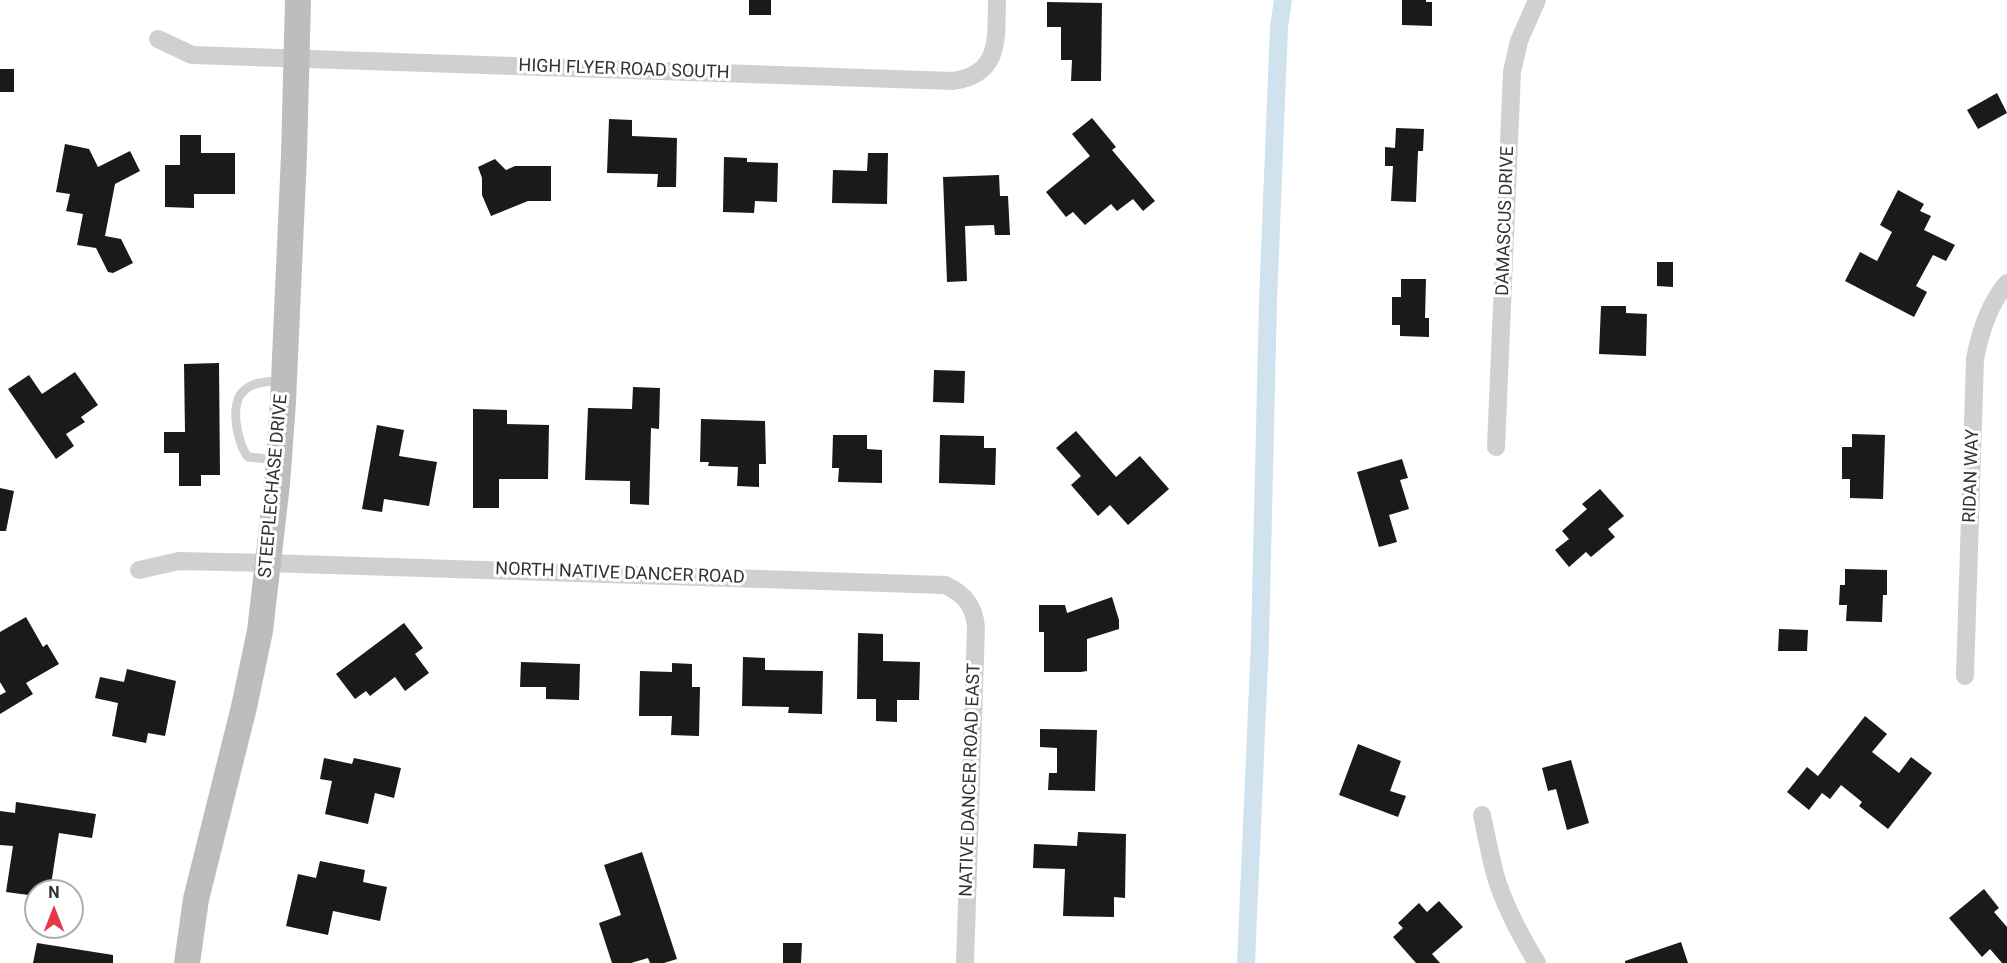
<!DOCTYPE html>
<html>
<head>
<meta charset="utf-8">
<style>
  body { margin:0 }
  #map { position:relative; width:2007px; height:963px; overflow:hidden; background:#fff; font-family:Roboto,sans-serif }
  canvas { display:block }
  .north { position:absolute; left:24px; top:879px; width:60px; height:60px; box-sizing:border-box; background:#fff; border:2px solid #adadad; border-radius:50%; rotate:0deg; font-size:16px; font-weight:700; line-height:24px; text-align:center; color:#333 }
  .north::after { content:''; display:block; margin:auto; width:21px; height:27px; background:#e63946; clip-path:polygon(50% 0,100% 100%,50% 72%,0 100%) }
</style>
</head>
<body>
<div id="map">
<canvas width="2007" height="963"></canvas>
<div class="north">N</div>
</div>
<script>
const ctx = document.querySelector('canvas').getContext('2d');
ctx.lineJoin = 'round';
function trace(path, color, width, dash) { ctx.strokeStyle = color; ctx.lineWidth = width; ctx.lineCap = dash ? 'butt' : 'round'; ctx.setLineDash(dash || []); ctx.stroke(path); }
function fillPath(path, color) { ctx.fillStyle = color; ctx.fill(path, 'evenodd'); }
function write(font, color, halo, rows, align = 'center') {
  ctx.font = font + ' Roboto,sans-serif'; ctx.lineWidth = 6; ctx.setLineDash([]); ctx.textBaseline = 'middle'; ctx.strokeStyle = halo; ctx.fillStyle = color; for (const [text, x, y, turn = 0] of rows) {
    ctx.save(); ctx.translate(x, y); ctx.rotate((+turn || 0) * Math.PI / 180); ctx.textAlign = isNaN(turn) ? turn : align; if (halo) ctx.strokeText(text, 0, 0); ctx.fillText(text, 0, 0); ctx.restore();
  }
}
trace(new Path2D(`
  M1246 963 1260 641 1268 301 1279 27 1283 0`), '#cfe2ee', 18);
fillPath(new Path2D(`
  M749 0H771V15H749Z
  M1402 0H1426V2H1432V26L1402 25Z
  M1047 2 1102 3 1101 81H1071L1072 60H1061V27H1047Z
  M0 69H14V92H0Z
  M1997 93 2007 113 1978 129 1967 110Z
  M1092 118 1116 147 1112 150 1155 201 1143 211 1133 199 1117 211 1111 204 1085 225 1073 212 1066 217 1046 192 1090 156 1072 134Z
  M609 119 632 120V136L677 138 676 187H657L658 174 607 173Z
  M1396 128 1424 129 1423 151H1418L1416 202 1391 201 1393 166H1385V147L1395 148Z
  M180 135H201V153H235V194H194V208L165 207V165H180Z
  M65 144 89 149 98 167 130 151 140 171 115 184 105 236 121 239 133 263 113 273 108 272 96 248 77 245 83 214 66 211 70 194 56 192Z
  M868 153H888L887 204 832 203 833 170 867 171Z
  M724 157 747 158V162L778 163 777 202 755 201 754 213 723 212Z
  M495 159 506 170 515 166H551V201H528L491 216 482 195V178L478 167Z
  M999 175 1000 196H1008L1010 235H995L994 225 965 226 967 281 947 282 943 177Z
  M1898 190 1924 204 1920 211 1931 216 1924 230 1955 245 1946 261 1933 255 1916 286 1927 292 1914 317 1845 281 1860 252 1877 261 1892 232 1880 225Z
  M1657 262H1673V287L1657 286Z
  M1401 279H1426L1425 318H1429V337L1400 336V325H1392V297H1401Z
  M1601 306H1626V313L1647 314 1646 356 1599 354Z
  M219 363 220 475H201V486H179V453H164V432H185L184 364Z
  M934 370 965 371 964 403 933 402Z
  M75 372 98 405 81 417 85 422 66 434 74 446 56 459 8 389 29 375 42 394Z
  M633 387 660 388 659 429 651 428 649 505 630 504V481L585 480 588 408 632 409Z
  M473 409 507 410V424L549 425 548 479H499V508H473Z
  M701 419 765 421 766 464H759V487L737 486 738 467 708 466 709 462H700Z
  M377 425 404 430 399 456 437 462 429 506 384 499 382 512 362 509Z
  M1076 431 1116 477 1140 456 1169 489 1128 525 1110 505 1098 516 1071 485 1081 476 1056 448Z
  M1852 434 1885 435 1883 499 1850 498V479H1842V447H1852Z
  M833 435H867V449L882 450V483L838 482 839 468H832Z
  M940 435 984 436V448H996L995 485 939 483Z
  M1402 459 1408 478 1400 480 1409 509 1389 515 1397 542 1379 547 1357 472Z
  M0 488 14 491 6 531H0Z
  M1600 489 1624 516 1608 529 1615 537 1591 557 1586 552 1569 567 1555 550 1569 539 1562 531 1587 509 1582 504Z
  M1845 569 1887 570V595H1883L1882 622 1846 621 1847 605H1839L1840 585H1845Z
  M1112 597 1119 620V629L1087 639V671L1081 672H1044V632H1039V605H1065L1067 613Z
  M26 617 43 647 47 644 59 664 26 683 33 694 0 714V695L6 692 0 682V632Z
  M404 623 423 648 415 654 429 673 405 691 395 677 370 696 366 691 355 699 336 674Z
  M1779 629 1808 630 1807 651H1778Z
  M858 633 883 634V661L920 662 919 700H897V722L876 721V699H857Z
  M743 657 765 658V670L823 671 822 714 788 713 789 707 742 706Z
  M521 662 580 664 579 700 546 699V687H520Z
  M672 663 692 664V687H700L699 736 671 735 672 716H639L640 671 672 672Z
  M127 669 176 681 165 736 148 733 146 743 112 736 118 703 95 698 100 677 124 682Z
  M1865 716 1887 734 1872 752 1899 773 1911 757 1932 773 1888 829 1859 806 1862 802 1841 785 1830 799 1822 793 1809 810 1787 792 1807 767 1818 776Z
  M1040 729 1097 730 1095 791 1048 790 1049 773H1057V748L1040 747Z
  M1358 744 1401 761 1390 791 1406 796 1398 817 1339 795Z
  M324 758 352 764 354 758 401 768 394 798 375 793 368 824 325 814 332 781 320 779Z
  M1571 760 1589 823 1567 830 1556 789 1548 791 1542 768Z
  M16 802 96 814 92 838 59 833 50 891H36V896L6 892 13 846 0 845V811L15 813Z
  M1078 832 1126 834 1125 898 1114 897V917L1063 916 1065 869 1033 868 1034 844 1077 846Z
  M642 852 677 959 664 963H650L648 958 631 963H612L599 923 621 915 604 865Z
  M320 861 365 870 363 882 387 887 380 921 333 911 328 935 286 926 298 874 316 878Z
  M1984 889 1999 908 1994 912 2007 927V963H2002L1990 949 1982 957 1949 918Z
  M1439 901 1463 927 1432 954 1440 963H1416L1393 937 1403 928 1398 923 1419 903 1427 912Z
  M1681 942 1688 963H1625V961Z
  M37 943 113 955V963H33Z
  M783 943H802L801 963H783Z`), '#1a1a1a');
trace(new Path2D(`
  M278 460 248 457C237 443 228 401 246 389 256 381 270 382 282 380`), '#d0d0d0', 9);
trace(new Path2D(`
  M158 39 192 55 953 81C1001 74 996 39 997 0
  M1496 447 1512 72 1519 41 1537 0
  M139 570 179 561 268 563 945 585C965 594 974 606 976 627L965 963
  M1965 676 1975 359C1980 332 1989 304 2007 283
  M1482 815C1486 834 1490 855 1495 874 1504 906 1520 935 1537 963`), '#d0d0d0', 18);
trace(new Path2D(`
  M187 963 196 899 244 707 260 631 277 484 283 402 294 155 298 0`), '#bdbdbd', 26);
write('18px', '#333', '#fff', [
  ["HIGH FLYER ROAD SOUTH",624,70,2],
  ["DAMASCUS DRIVE",1506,221,-88],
  ["RIDAN WAY",1972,476,-88],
  ["STEEPLECHASE DRIVE",274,486,-85],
  ["NORTH NATIVE DANCER ROAD",620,574,2],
  ["NATIVE DANCER ROAD EAST",971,780,-88]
]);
</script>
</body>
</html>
